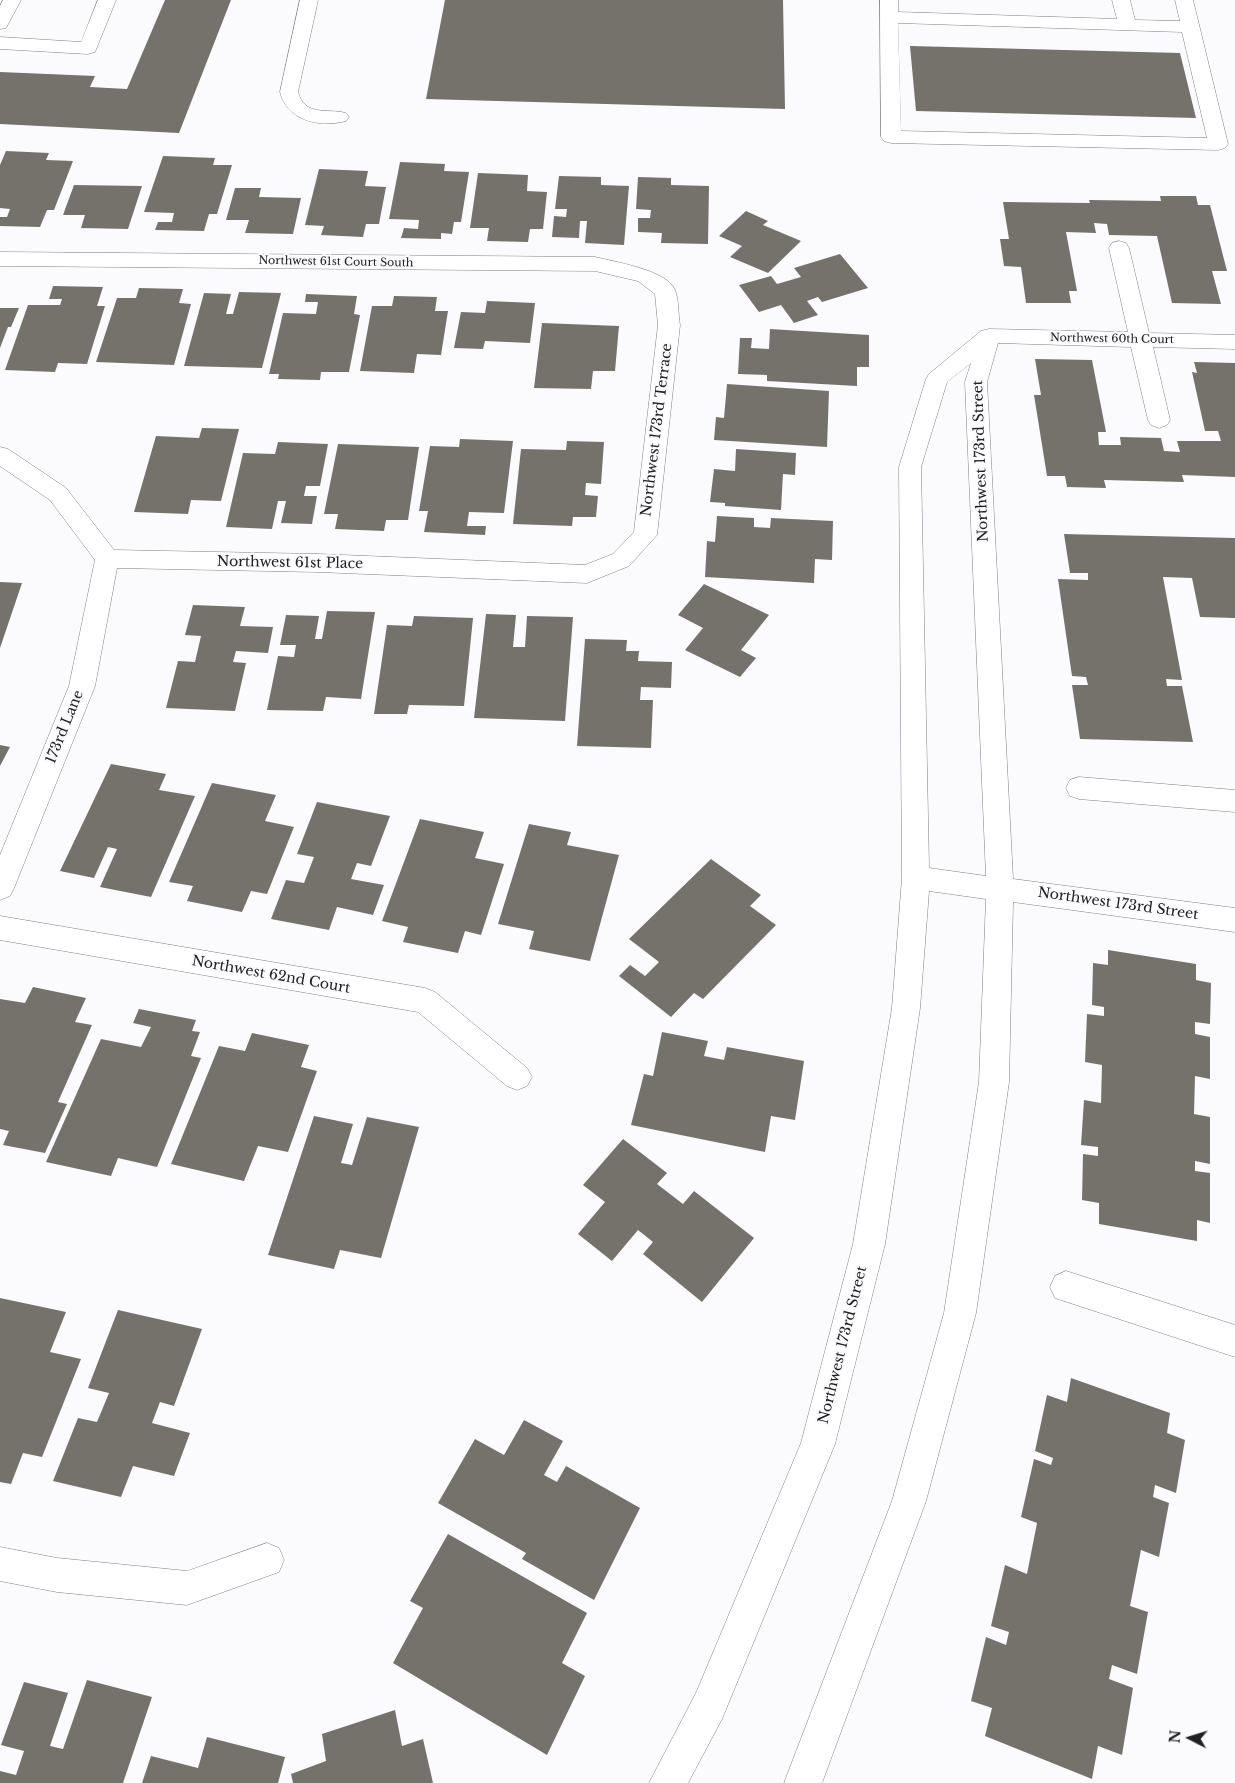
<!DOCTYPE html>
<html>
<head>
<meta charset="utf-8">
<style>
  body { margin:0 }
  #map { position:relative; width:1235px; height:1783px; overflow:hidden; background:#fbfbfe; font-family:"Libre Baskerville",serif }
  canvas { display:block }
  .north { position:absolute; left:1165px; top:1713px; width:50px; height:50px; -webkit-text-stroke:4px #fbfbfe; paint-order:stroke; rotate:275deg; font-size:14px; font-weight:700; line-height:20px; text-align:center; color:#212023 }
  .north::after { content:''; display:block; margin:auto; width:18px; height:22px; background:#212023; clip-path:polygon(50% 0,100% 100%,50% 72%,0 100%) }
</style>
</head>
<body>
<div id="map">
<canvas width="1235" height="1783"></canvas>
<div class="north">N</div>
</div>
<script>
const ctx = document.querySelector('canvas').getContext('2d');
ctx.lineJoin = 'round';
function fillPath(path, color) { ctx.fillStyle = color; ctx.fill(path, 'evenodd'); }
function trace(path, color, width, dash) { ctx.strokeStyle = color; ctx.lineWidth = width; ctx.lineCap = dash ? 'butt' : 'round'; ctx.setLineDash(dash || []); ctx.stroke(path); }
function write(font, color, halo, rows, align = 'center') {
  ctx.font = font + ' "Libre Baskerville",serif'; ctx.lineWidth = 4.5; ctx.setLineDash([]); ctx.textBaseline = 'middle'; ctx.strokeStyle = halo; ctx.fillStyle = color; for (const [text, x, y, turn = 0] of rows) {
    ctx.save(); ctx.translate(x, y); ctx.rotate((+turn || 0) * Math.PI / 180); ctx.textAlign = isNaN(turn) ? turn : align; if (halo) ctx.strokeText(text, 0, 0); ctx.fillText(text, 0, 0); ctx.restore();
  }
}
fillPath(new Path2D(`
  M165 0H231L179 133 0 124V72L95 76 90 87 127 89Z
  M445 0H783L785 109 426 99Z
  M910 46 1180 53 1196 118 916 111Z
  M6 151 49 153 46 160 73 161 54 210H47L40 227 0 226V217H7L10 209 0 208V165Z
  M163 156 215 158 213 165H232L217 214H209L204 231 155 230 158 222H172L174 213 144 212Z
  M400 162 445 164 444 171 469 172 461 222H454L452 234 441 233V239L401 238 404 228 418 229 419 220 389 219Z
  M319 169 368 171 365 186 386 187 379 224H366L363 237 321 235 324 226 305 225Z
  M478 173 528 175 527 191 547 192 543 229H530L528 242 487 241 489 228H470Z
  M559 176 601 177V185L629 186 624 245 585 243 587 221H580L579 238 552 237 554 216 566 217 567 209H555Z
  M638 177 671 178V185L709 186 708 244 661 243 662 233 638 232V218H650L651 210 636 209Z
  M74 185 142 186 128 229 81 228 85 215H63Z
  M235 188H261L259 197 301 198 293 234 245 233 249 220H226Z
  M1160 196H1196L1198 205H1210L1227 271H1212L1221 304 1172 303 1157 236 1109 235 1107 224 1094 223 1096 233 1066 232 1077 291H1069L1071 303H1026L1021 267 1004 266 1000 239H1009L1003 202 1090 203 1089 200 1161 201Z
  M746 211 768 221 763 225 801 241 768 273 730 257 742 246 719 236Z
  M840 254 868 288 822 302 818 297 807 301 818 315 794 323 781 305 759 312 739 285 771 276 777 284 801 277 794 268Z
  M53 286 103 287 97 306H105L87 364 58 363 55 372 5 370 28 305H60L62 299H49Z
  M139 288 183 289 179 303 191 304 174 365 96 362 117 298H136Z
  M239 292 281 293 262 368 184 366 204 293 231 294 226 314H233Z
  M306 294 357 296 354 314 360 315 349 372H321L320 380 278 379 279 374H269L283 313 316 314 318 302H305Z
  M394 296 437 297 435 311H448L441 355 417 354 414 373 360 371 372 306H392Z
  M487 301 535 303 530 343 485 341 483 349 454 348 461 312 485 313Z
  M0 308H19L11 327H8L0 348Z
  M542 323 619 326 615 371H593L591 389 534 388Z
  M770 329 869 335V367H857V386L767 381V375L738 374 740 338H752L751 348 769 349Z
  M1035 359 1092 360 1106 432H1098L1099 445H1121L1120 437 1161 438 1164 451 1180 452 1177 441H1221L1218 431H1205L1192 372 1197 373 1194 362 1235 363V477L1182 475 1184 482 1104 480 1106 488 1067 487 1065 476H1047L1034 395H1041Z
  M727 384 829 391 827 447 714 440 716 417 724 418Z
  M202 428 239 429 221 501 191 500 188 514 134 512 156 436 199 438Z
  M460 439 513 441 504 513 469 512 467 526H486L485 535 424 532 428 511H419L430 446 459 447Z
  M567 441 604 442 601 484 586 483 585 495 598 496 596 517H573L572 526 513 524 521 449 566 450Z
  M278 442 328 444 320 486H306L304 496H317L312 524 281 523 286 501H278L272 529 226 527 243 453 275 454Z
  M338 444 419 447 408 520H386L384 531 335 529 338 514H324Z
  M736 449 796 453 795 475 783 474 781 510 725 506V503L710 502 714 469 735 471Z
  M717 516 754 518V527L770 528 771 518 833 521 832 560 815 559 814 583 705 577 707 541 715 542Z
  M1064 534 1235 538V618L1200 617 1192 578 1163 577 1182 680 1166 679 1167 686H1182L1193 742 1080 739 1072 685H1088L1086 677 1072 676 1058 579 1088 580V573H1070Z
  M0 582 22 583 0 648Z
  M704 584 769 615 741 650 756 658 740 677 685 650 703 628 678 615Z
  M193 605 245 607 240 626 273 627 268 653 236 651 233 662 246 663 235 711 166 708 178 661 195 662 201 636 185 635Z
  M327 611 375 612 361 699 326 697 323 711 267 710 278 656 294 657 296 645H280L286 615 319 616 315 639H322Z
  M486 614 516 615 513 647H525L527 616 573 617 565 721 474 718Z
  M414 616 473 618 464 706 409 705 407 714H374L387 625 412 626Z
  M585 639 627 640 626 651H639L638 661 672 662 671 688 641 687 640 700H653L651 748 577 746Z
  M0 745 10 747 0 766Z
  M111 764 166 774 159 790 195 796 151 897 100 887 117 849 108 847 94 878 60 871Z
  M212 783 276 795 265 821 294 827 267 894 251 891 242 912 187 901 193 886 169 882Z
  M317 802 390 816 371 866 357 863 351 879 384 885 373 915 337 907 329 930 271 919 286 880 304 883 314 857 297 854Z
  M420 819 484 832 475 858 504 864 481 935 465 931 458 953 403 942 408 927 382 921Z
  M529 824 571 832 567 845 619 855 590 961 529 949 534 931 498 924Z
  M711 859 761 895 750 906 776 925 703 999 694 993 671 1017 619 976 630 965 645 976 659 962 629 939Z
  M1108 950 1196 964V980L1211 983 1210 1024 1195 1022V1034L1210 1037V1079L1195 1076 1194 1114 1210 1117V1164L1195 1161V1171L1210 1173V1223L1197 1220V1241L1099 1224V1203L1082 1200 1083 1154 1098 1156V1147L1081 1145 1084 1100 1101 1103 1102 1065 1085 1062 1087 1014 1104 1016V1007L1092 1005 1093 963 1108 965Z
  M33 987 86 998 75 1022 92 1025 58 1102 67 1104 45 1153 3 1145 9 1131 0 1129V999L25 1003Z
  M139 1009 196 1020 192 1031 200 1032 191 1056 201 1058 157 1167 118 1158 111 1176 46 1162 101 1039 141 1047 151 1027 133 1023Z
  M662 1032 708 1041 704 1056 724 1060 727 1047 804 1061 795 1120 771 1116 765 1152 631 1125 644 1074 653 1076Z
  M252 1033 309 1045 301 1067 317 1071 288 1152 258 1146 244 1181 171 1164 219 1046 245 1051Z
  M314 1116 353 1124 341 1163 352 1165 367 1117 419 1127 381 1258 340 1250 334 1269 268 1255Z
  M623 1139 667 1173 657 1184 683 1204 694 1191 754 1238 702 1302 643 1254 653 1242 638 1230 612 1261 578 1234 605 1202 583 1185Z
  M0 1298 66 1312 50 1352 81 1359 42 1457 23 1453 11 1484 0 1482Z
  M118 1310 202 1329 174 1406 160 1402 152 1423 190 1433 174 1476 133 1466 121 1497 53 1481 78 1418 97 1422 109 1393 88 1388Z
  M1071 1378 1170 1413 1167 1433 1185 1440 1176 1493 1155 1485 1153 1497 1169 1503 1159 1557 1141 1550 1130 1606 1148 1612 1137 1674 1112 1665 1109 1679 1133 1688 1122 1755 1098 1746 1092 1779 985 1736 992 1708 971 1701 986 1637 1006 1645 1009 1632 991 1626 1005 1565 1027 1574 1037 1523 1021 1517 1034 1459 1051 1465 1053 1458 1035 1451 1047 1395 1067 1402Z
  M524 1420 563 1441 544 1475 557 1482 566 1466 640 1508 594 1600 522 1559 526 1553 438 1503 475 1439 504 1455Z
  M448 1534 587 1613 562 1663 585 1676 547 1755 393 1663 423 1608 410 1601Z
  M87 1680 152 1697 123 1783H0V1771L16 1775 24 1751 1 1745 24 1682 68 1693 50 1746 63 1749Z
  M395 1710 402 1746 423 1739 433 1783H293L291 1774 326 1761 322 1734Z
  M207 1737 285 1757 278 1783H142L151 1756 198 1768Z`), '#74726b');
const minor = new Path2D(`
  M3 0H21L6 28 0 29V6Z
  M98 0H116L95 52 88 54 0 49V37L81 42Z
  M300 0H318L298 92C305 117 326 108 346 113L349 117 346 121C320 128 287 121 280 92Z
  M880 0H898V12L1117 19 1112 0H1130L1135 20 1180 21 1175 0H1193L1228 144 1225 148 1218 150 891 143 884 141 881 137ZM898 23 1182 32 1207 138 901 131Z
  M1119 241 1126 243 1129 248 1149 333 1235 335V349L1153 347 1170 420 1167 425 1159 428 1151 425 1148 420 1131 347 998 343 987 382 1013 879 1235 908V932L1013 902 1009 1082 976 1313 926 1501 822 1783H784L892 1501 944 1313 979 1082 986 899 929 891 920 1008 885 1244 835 1444 722 1719 688 1783H649L696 1693 801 1443 853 1244 892 1008 902 878 899 467 926 379 929 374 981 331 989 329 1128 332 1109 248 1112 243ZM971 363 965 382 986 876 929 868 921 467 947 382Z
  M0 252 595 257C615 262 667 270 675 290 679 300 678 314 680 325L657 535 629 566 587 583 318 572 117 568 95 686 14 888 10 896 0 900V855L69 686 95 560 50 500 0 466V447L8 449 66 488 114 550 318 554 585 565 613 554 634 532 658 325 655 294 638 281 595 271 0 266Z
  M1079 777 1235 790V812L1079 799 1070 796 1066 788 1070 780Z
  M0 916 425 988 435 992 527 1068 532 1077 527 1086 517 1090 507 1086 418 1012 0 940Z
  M1066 1271 1235 1325V1357L1055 1298 1050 1287 1055 1276Z
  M267 1543 279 1548 284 1560 279 1572 187 1605 57 1592 0 1581V1547L57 1558 187 1571Z`);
trace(minor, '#7f7e86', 1);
fillPath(minor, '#fff');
write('11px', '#212023', '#fbfbfe', [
  ["Northwest 61st Court South",336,262,1],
  ["Northwest 60th Court",1112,339,1]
]);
write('14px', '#212023', '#fbfbfe', [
  ["Northwest 173rd Terrace",657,430,-83],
  ["Northwest 173rd Street",981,461,-92],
  ["Northwest 61st Place",290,563,1],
  ["173rd Lane",65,727,-68],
  ["Northwest 173rd Street",1118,904,8],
  ["Northwest 62nd Court",271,975,10],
  ["Northwest 173rd Street",843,1345,-76]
]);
</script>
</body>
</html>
